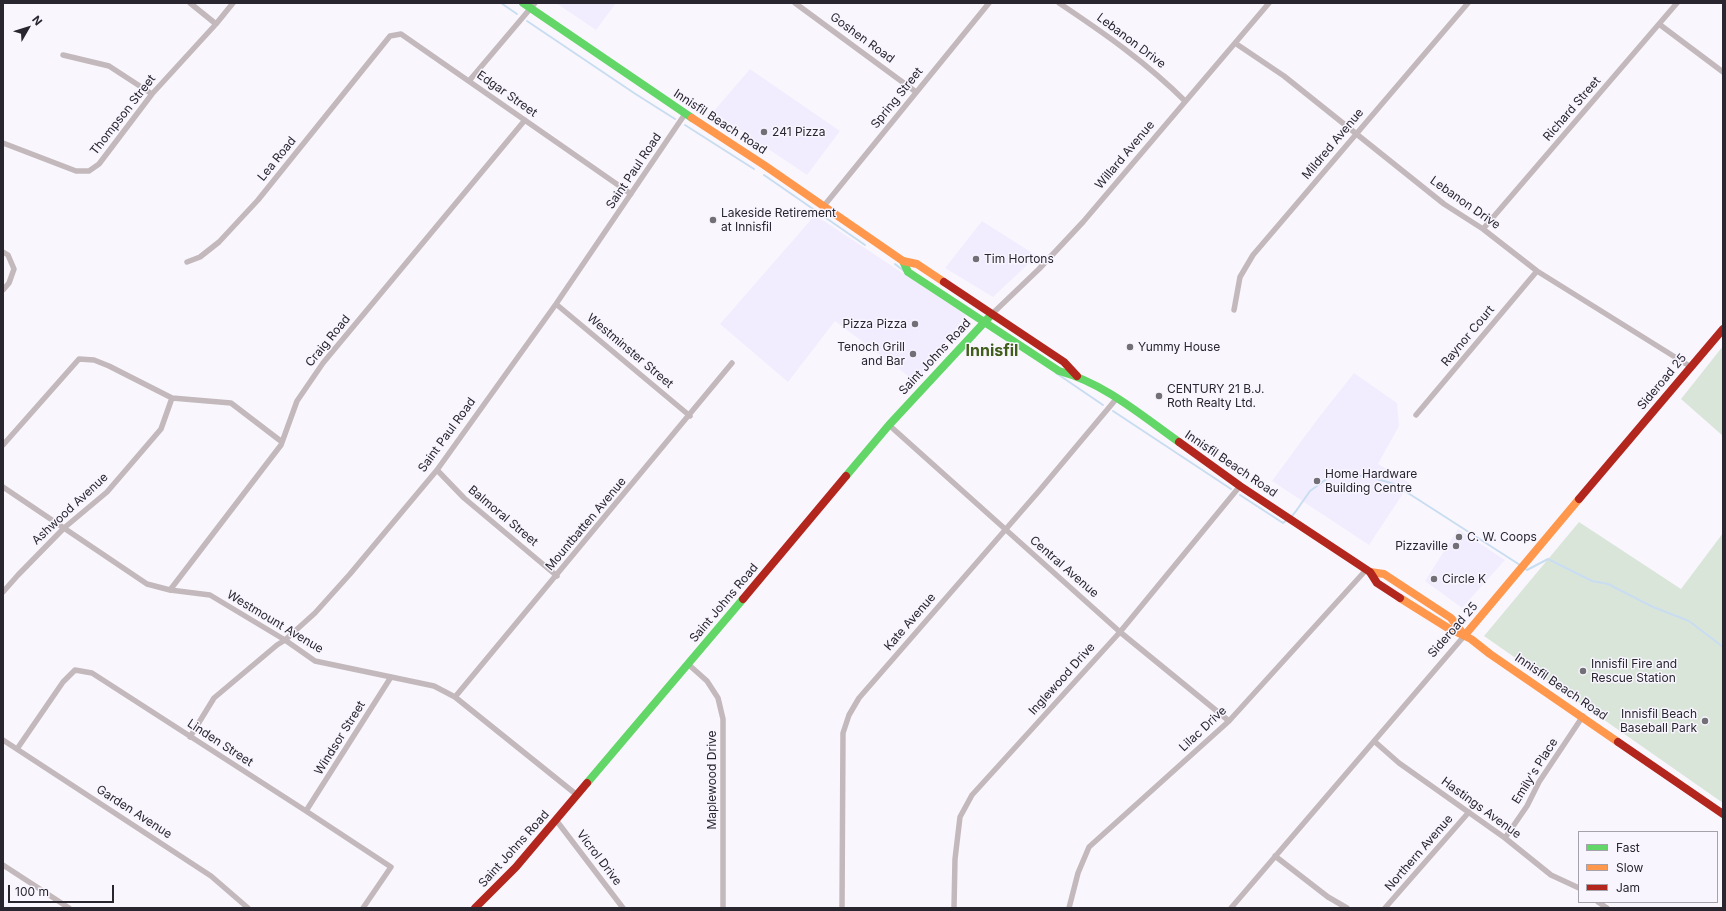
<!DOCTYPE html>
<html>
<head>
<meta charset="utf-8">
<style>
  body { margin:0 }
  #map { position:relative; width:1726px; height:911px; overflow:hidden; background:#f9f7fd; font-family:Inter,sans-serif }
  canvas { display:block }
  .frame { position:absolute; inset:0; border:4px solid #29262f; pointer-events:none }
  .legend { position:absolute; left:1578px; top:831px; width:140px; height:72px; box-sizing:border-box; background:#f8f5ff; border:1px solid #a5a2ac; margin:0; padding:5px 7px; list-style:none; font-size:12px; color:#29262f }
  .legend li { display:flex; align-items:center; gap:8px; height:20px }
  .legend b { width:20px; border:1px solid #a5a2ac }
  .north { position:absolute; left:8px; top:8px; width:40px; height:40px; -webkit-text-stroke:3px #f8f5ff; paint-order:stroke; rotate:51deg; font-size:11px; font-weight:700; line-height:16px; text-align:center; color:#29262f }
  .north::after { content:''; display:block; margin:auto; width:14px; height:18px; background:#29262f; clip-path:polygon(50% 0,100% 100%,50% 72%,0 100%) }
  .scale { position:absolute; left:8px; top:885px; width:106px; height:18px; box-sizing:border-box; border:2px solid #29262f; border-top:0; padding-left:5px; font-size:12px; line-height:14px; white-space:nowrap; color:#29262f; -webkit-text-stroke:3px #f8f5ff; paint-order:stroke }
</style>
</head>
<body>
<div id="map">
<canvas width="1726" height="911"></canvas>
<div class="frame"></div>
<ul class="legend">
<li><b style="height:5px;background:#63d668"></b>Fast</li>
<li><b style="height:5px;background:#ff974d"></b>Slow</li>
<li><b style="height:5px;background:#b3261e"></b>Jam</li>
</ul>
<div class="north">N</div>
<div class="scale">100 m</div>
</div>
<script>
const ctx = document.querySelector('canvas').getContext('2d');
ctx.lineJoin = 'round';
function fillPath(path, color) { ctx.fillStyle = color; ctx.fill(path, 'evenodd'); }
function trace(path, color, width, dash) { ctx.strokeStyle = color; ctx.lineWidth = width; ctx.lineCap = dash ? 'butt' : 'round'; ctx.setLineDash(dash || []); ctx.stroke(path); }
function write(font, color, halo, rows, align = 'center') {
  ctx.font = font + ' Inter,sans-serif'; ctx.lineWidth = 3; ctx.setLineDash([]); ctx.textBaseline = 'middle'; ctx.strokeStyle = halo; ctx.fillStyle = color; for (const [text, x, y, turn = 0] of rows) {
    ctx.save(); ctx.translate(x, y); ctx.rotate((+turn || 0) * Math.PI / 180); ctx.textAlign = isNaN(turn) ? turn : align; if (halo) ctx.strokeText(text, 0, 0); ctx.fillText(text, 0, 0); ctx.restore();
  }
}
fillPath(new Path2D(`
  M556 3H616L596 30Z
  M750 69 840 131 807 175 713 112Z
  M815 215 966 315 916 382 835 321 788 382 720 324Z
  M982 221 1037 256 993 297 945 268Z
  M1354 373 1397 403 1399 426 1378 464 1410 483 1369 545 1272 481 1316 421Z
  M1458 529 1505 560 1462 608 1425 581Z`), '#f2edfe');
fillPath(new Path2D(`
  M1723 346V436L1681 399Z
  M1579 522 1681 589 1723 533V803L1484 636Z`), '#dae5da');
trace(new Path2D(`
  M501 3 517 14
  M527 21 634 93 675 119
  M685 125 754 169
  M764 175 865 245
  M895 264 904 271
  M1056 373 1103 405
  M1113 411 1231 489
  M1240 495 1283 523 1288 519
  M1292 516 1296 511 1310 491 1332 475 1367 476 1394 484 1520 565
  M1524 568 1527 570 1548 559 1592 581 1608 584 1653 607 1689 621 1723 647`), '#c9ddf1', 2);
trace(new Path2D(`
  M190 3 216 24
  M795 3 916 92
  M1059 3C1104 33 1147 63 1185 101
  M1659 24 1723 72
  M1235 43 1284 76 1444 204 1483 229 1537 271 1691 367
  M63 55 109 66 152 94
  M469 81 535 3
  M3 143 76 171H89L99 164 152 94 216 24 233 3
  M823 207 989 3
  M1483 229 1677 3
  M3 252 8 255 14 269 9 283 3 290
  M187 262 200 257 219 242 258 200 390 36 401 34 631 194
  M556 304 690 416
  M1234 310 1240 277 1253 255 1468 3
  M992 314 1039 269 1083 222 1269 3
  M1416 415 1537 271
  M889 425 1120 632 1229 721
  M3 445 79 359 94 360 109 366 172 398 231 403 282 442
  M437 470 464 498 557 576
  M3 487 147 584 170 590 210 595 285 640 315 661 434 686 455 697 577 795
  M170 590 281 445 297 401 323 363 525 120
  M3 592 18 575 64 528 107 492 161 429 172 398
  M688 664 707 681 718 698 723 719V908
  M455 697 732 363
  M190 737 214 698 277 645 285 640 315 613 350 574 437 470 556 304 685 114
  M3 740 211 876 248 908
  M1374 741 1399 763 1505 838 1551 875 1579 888
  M17 749 63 682 75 670 92 673 306 811 391 867 363 908
  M306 811 391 677
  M556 820 623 908
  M1505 838 1527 806 1539 782 1583 716
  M1275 856 1328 897 1347 908
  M3 865 69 908
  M1598 902 1607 908
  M842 908 843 733 849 715 859 698 1039 491 1117 398
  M954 908 955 859 960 817 972 795 1120 632 1240 486
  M1069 908 1078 873 1089 847 1229 721 1366 570
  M1231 908 1465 635
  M1385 908 1469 812`), '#c3b9bc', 5.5);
trace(new Path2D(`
  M523 3 692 118
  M903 261 908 272 1059 371C1104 383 1141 415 1179 442
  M846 476 889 425 992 314
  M587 783 743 599`), '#63d668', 8);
trace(new Path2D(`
  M692 118 764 165 903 261 917 264 944 282
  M1370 572 1384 574 1451 618 1464 635
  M1400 598 1448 628 1471 639 1490 654 1618 742
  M1465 635 1579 499`), '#ff974d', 8);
trace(new Path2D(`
  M944 282 1064 362 1077 376
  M1179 442 1240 486 1370 572 1377 583 1400 598
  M1579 499 1723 329
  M743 599 846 476
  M1618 742 1723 814
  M475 908 516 867 587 783`), '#b3261e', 8);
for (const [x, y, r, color] of [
  [764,132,4,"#726f77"],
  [713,220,4,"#726f77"],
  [976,259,4,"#726f77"],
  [915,324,4,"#726f77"],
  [1130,347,4,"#726f77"],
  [913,354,4,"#726f77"],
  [1159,396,4,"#726f77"],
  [1317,481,4,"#726f77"],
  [1459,537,4,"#726f77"],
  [1456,546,4,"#726f77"],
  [1434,579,4,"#726f77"],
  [1583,671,4,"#726f77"],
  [1705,721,4,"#726f77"]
]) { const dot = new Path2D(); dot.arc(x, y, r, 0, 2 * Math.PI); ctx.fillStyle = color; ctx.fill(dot); trace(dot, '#f8f5ff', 1.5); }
write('12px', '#29262f', '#f8f5ff', [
  ["Goshen Road",862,38,36],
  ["Lebanon Drive",1131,41,37],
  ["Edgar Street",507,94,35],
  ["Spring Street",897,98,-51],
  ["Richard Street",1572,109,-49],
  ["Thompson Street",123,115,-52],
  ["Innisfil Beach Road",720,122,33],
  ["Mildred Avenue",1333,144,-50],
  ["Willard Avenue",1125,155,-50],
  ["Lea Road",277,159,-51],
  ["Saint Paul Road",634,171,-56],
  ["Lebanon Drive",1465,203,35],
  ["Raynor Court",1468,336,-50],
  ["Craig Road",328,341,-51],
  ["Westminster Street",630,351,40],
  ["Saint Johns Road",935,357,-47],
  ["Sideroad 25",1662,382,-50],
  ["Saint Paul Road",447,435,-54],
  ["Innisfil Beach Road",1231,464,34],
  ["Ashwood Avenue",70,509,-43],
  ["Balmoral Street",503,516,40],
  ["Mountbatten Avenue",586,524,-50],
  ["Central Avenue",1064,567,41],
  ["Saint Johns Road",724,603,-50],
  ["Westmount Avenue",275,622,31],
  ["Kate Avenue",910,622,-49],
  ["Sideroad 25",1453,630,-49],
  ["Inglewood Drive",1062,679,-48],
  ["Innisfil Beach Road",1561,687,34],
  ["Lilac Drive",1203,729,-43],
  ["Windsor Street",340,738,-58],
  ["Linden Street",220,743,33],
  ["Emily's Place",1535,771,-58],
  ["Maplewood Drive",712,780,-90],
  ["Hastings Avenue",1481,808,36],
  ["Garden Avenue",134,812,33],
  ["Saint Johns Road",514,849,-48],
  ["Northern Avenue",1419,853,-49],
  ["Vicrol Drive",599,858,53]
]);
write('12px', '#29262f', '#f8f5ff', [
  ["241 Pizza",772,132],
  ["Lakeside Retirement",721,213],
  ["at Innisfil",721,227],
  ["Tim Hortons",984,259],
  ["Pizza Pizza",907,324,"right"],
  ["Tenoch Grill",905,347,"right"],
  ["and Bar",905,361,"right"],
  ["Yummy House",1138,347],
  ["CENTURY 21 B.J.",1167,389],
  ["Roth Realty Ltd.",1167,403],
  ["Home Hardware",1325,474],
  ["Building Centre",1325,488],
  ["C. W. Coops",1467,537],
  ["Pizzaville",1448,546,"right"],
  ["Circle K",1442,579],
  ["Innisfil Fire and",1591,664],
  ["Rescue Station",1591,678],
  ["Innisfil Beach",1697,714,"right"],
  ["Baseball Park",1697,728,"right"]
], 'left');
write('bold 16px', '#405d19', '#f8f5ff', [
  ["Innisfil",992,351]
]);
</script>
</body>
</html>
